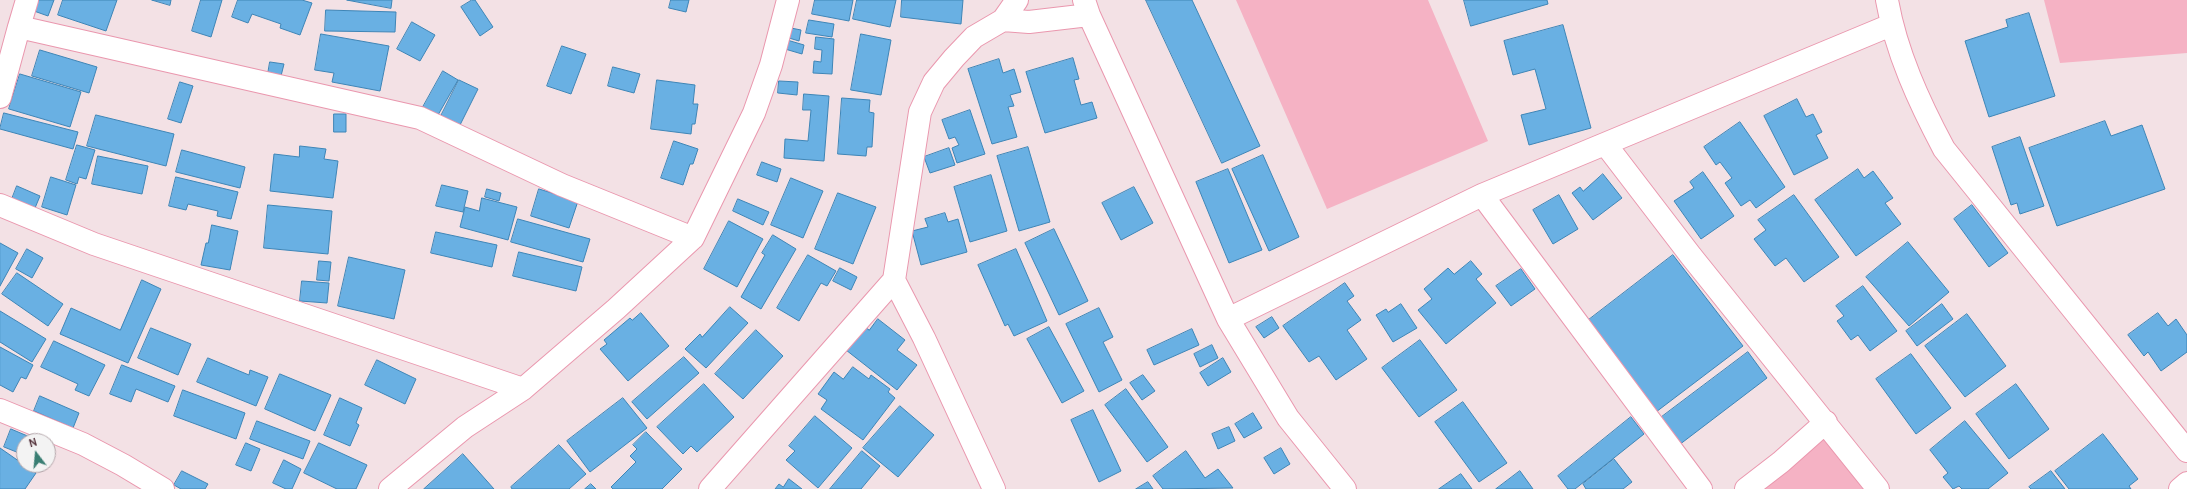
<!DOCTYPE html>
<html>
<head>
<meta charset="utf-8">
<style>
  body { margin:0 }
  #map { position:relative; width:2187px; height:489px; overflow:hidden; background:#f3e1e5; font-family:Cabin,sans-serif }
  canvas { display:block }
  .north { position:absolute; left:16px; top:433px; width:40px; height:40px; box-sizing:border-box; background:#f3f3f3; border:1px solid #b3a5a9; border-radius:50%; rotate:344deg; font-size:11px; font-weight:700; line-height:16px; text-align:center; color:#523039 }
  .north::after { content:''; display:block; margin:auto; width:14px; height:18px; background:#397e73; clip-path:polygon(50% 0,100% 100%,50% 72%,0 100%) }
</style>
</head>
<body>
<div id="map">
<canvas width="2187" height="489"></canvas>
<div class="north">N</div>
</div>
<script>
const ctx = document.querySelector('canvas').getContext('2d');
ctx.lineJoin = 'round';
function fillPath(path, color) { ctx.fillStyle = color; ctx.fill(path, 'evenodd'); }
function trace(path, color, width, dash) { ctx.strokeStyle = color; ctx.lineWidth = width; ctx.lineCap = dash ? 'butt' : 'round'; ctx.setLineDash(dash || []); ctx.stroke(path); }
fillPath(new Path2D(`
  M1236 0H1428L1488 141 1327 209Z
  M2044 0H2187V53L2060 63Z
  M1825 435 1866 489H1750Z`), '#f5b2c4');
const building = new Path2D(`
  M38 0H54L48 16 34 11Z
  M63 0H117L106 31 58 15Z
  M152 0H171L170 5Z
  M201 0H222L211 37 192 31Z
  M238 0H302L312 3 300 35 280 28 281 24 252 14 248 23 232 17Z
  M347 0H392L391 8Z
  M472 0H475L493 27 480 36 461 7Z
  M671 0H689L686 12 669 8Z
  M815 0H853L849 21 812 14Z
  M857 0H896L890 27 853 19Z
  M902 0H963L961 24 901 17Z
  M1146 0H1192L1260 146 1222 163Z
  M1464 0H1547L1548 4 1471 26Z
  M326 10 396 12 395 32 325 31Z
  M2029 13 2055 96 1989 117 1965 41 2008 27 2006 20Z
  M809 20 834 24 832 37 806 33Z
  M412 22 435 35 420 61 397 49Z
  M1563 25 1591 128 1529 145 1521 115 1546 109 1535 69 1513 75 1504 41Z
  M791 28 801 30 799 41 789 38Z
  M321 34 389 46 380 91 332 82 334 73 315 70Z
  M861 34 891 40 881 95 851 90Z
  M816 37 834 39 832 74 813 73 814 61 821 62 822 50 815 49Z
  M787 40 804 45 802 54 785 49Z
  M562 46 586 54 571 94 547 86Z
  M40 50 97 67 89 93 32 76Z
  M1073 58 1079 79 1074 80 1081 105 1092 102 1097 118 1045 133 1026 72Z
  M999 59 1003 73 1014 69 1021 92 1010 95 1014 106 1008 107 1017 137 992 144 968 69Z
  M270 62 284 64 281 76 268 74Z
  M613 67 640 74 634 93 608 86Z
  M443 71 458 80 438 115 423 107Z
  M20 74 81 92 70 127 9 109Z
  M459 80 478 89 460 125 441 116Z
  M657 80 695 85 693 104H698L695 124H692L691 134 651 129Z
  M779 81 798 82 797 95 778 93Z
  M180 82 193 86 181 123 168 119Z
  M804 94 829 96 824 161 784 158 785 139 808 141 811 110H803Z
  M842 98 870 100 869 112 874 113 872 147H867L866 156 838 154Z
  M1797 99 1806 117 1813 114 1822 132 1816 135 1828 158 1794 175 1764 116Z
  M970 110 985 154 957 163 952 148 959 145 955 137 949 139 942 120Z
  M4 113 78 132 73 149 0 129Z
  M334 114H346V132H334Z
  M96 115 174 134 166 166 87 146Z
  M2105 121 2111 136 2142 125 2165 189 2057 226 2029 148Z
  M1740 122 1785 187 1756 208 1750 200 1741 206 1725 183 1732 178 1720 162 1716 165 1704 147Z
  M2020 137 2044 206 2020 214 2017 203 2011 205 1992 147Z
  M674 141 698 149 693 164H690L683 185 661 178Z
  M77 145 95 150 86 179 79 177 77 184 66 180Z
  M300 146 326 149 324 159 338 161 333 198 270 191 274 154 299 157Z
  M1028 147 1050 222 1019 231 997 156Z
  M949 148 955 165 930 173 924 157Z
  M182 150 245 167 240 188 176 172Z
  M1263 155 1299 237 1269 251 1232 169Z
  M98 156 148 166 142 194 92 184Z
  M762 162 781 169 777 182 757 175Z
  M1228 169 1262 250 1229 263 1196 182Z
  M1858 169 1864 178 1873 171 1893 198 1885 203 1901 224 1856 256 1815 200Z
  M1703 172 1734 216 1701 239 1674 201 1694 188 1690 182Z
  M1603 174 1622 198 1593 220 1572 193 1580 187 1583 191Z
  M991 175 1007 231 970 242 954 187Z
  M51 177 76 185 67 215 42 207Z
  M176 177 238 192 231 219 217 216 218 211 188 204 186 210 169 206Z
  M791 178 823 191 803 238 771 225Z
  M442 185 468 191 463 212 436 206Z
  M17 186 40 196 35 208 12 199Z
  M1134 187 1153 223 1121 240 1102 203Z
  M487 189 501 193 499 201 485 197Z
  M539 189 578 201 569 228 531 216Z
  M838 193 876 207 853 264 815 249Z
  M1559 195 1578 229 1553 244 1533 210Z
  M1794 195 1839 257 1804 282 1786 258 1775 266 1754 239 1766 230 1758 220Z
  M482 198 517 207 508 240 460 227 465 207 479 211Z
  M738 199 769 212 763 225 733 211Z
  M268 205 332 211 328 254 264 248Z
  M1972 205 2008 253 1989 267 1954 219Z
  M945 213 948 222 958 219 967 252 921 265 912 231 928 227 925 219Z
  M518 219 590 239 583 262 511 242Z
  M729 221 763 239 737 287 704 269Z
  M212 225 238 231 230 270 201 265 206 243H208Z
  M1054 229 1088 301 1059 315 1025 243Z
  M436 232 497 245 492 267 431 253Z
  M773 235 796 249 761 309 741 297 765 255 762 253Z
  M1908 242 1949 292 1909 326 1866 277Z
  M0 243 18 253 0 286Z
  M27 249 43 258 32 278 16 269Z
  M1016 249 1047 321 1014 336 1008 324 1005 326 978 265Z
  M519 252 582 267 576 291 513 276Z
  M808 255 836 271 827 286 821 283 799 321 777 308Z
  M1673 255 1743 346 1656 412 1586 322Z
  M349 257 405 270 394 319 338 306Z
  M319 261 331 262 329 281 317 280Z
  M1471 261 1482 274 1476 279 1496 303 1446 344 1418 310 1432 299 1424 289 1448 268 1454 274Z
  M840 268 857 277 851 290 833 281Z
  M1521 269 1535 289 1511 306 1496 286Z
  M17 273 63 304 48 326 2 294Z
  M142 280 161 289 128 363 60 334 71 308 120 330Z
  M302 281 329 283 327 303 300 301Z
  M1345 283 1354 296 1347 301 1361 320 1347 330 1367 359 1336 380 1319 356 1309 362 1283 326Z
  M1863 286 1897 331 1870 351 1858 335 1851 340 1837 321 1844 316 1836 306Z
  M1401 304 1417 328 1393 342 1376 315 1386 309 1388 312Z
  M1942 304 1953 319 1917 346 1906 331Z
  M730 307 748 323 706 368 685 349 700 334 702 337Z
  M1099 308 1113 337 1103 342 1122 380 1099 392 1066 324Z
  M0 311 46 339 32 362 0 342Z
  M641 313 669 346 628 381 600 349 607 344 604 340 630 318 632 320Z
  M2158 313 2168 326 2176 319 2187 335V352L2161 371 2148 352 2144 356 2128 335Z
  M1967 314 2006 366 1965 397 1925 346Z
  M1272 317 1279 328 1264 338 1256 327Z
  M878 319 905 340 897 350 917 365 897 390 846 350 865 327 869 330Z
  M1049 327 1084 391 1062 403 1027 339Z
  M151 328 191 344 178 375 138 358Z
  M1192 329 1199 345 1154 365 1147 350Z
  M756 330 783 356 743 399 715 374Z
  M1420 340 1457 390 1419 417 1382 368Z
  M54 341 105 365 89 396 75 390 78 384 41 367Z
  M1212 345 1218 358 1200 367 1194 354Z
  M0 347 33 365 26 379 21 377 13 392 0 385Z
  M1748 352 1767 378 1679 445 1659 419Z
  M1911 354 1951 408 1916 434 1876 379Z
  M684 357 699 373 647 419 632 402Z
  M208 358 249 375 250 370 268 377 256 406 197 382Z
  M1223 358 1231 372 1208 386 1200 373Z
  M377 360 416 379 405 404 365 385Z
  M122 365 175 386 168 402 136 389 131 402 110 394Z
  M853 367 869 379 871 375 890 389 888 392 895 398 863 440 821 409 827 400 818 394 834 372 843 379Z
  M280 374 331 395 315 431 265 409Z
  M1143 375 1155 391 1142 400 1130 383Z
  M704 384 734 417 697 452 691 446 683 454 657 427Z
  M2016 384 2049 429 2009 459 1976 414Z
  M1126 389 1168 447 1147 462 1105 405Z
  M183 390 245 413 236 439 174 416Z
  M40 396 79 413 73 428 34 411Z
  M340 398 362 408 356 423 359 425 350 446 324 435Z
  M623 398 647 428 590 472 567 441Z
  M1463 402 1507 463 1479 482 1435 422Z
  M900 406 934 435 898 477 863 448Z
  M1093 410 1121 471 1099 482 1071 420Z
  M1253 413 1262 428 1244 438 1235 424Z
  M815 416 852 448 818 488 786 460 795 451 789 446Z
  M1631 417 1644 434 1575 489H1568L1558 476Z
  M257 421 310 441 303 459 250 439Z
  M1965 421 2008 473 1988 489H1962L1959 486 1953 489 1943 477 1948 473 1930 450Z
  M1229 427 1235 441 1218 449 1212 434Z
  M11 429 37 440 24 441V455L4 447Z
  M646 432 682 469 662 489H613L611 487 636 462 630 456 637 449 633 445Z
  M2103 434 2138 479 2129 486 2131 489H2069L2055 471Z
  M246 443 260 449 251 471 236 465Z
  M319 443 367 465 356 489H337L304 473Z
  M559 445 586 474 569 489H512L511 487Z
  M0 448 36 473 25 489H0Z
  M1281 448 1290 464 1274 474 1264 458Z
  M862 451 880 466 861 489H830Z
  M1186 451 1205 478 1218 469 1233 488 1163 489 1153 476Z
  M463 454 494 489H424Z
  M1614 459 1632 482 1623 489H1586L1583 484Z
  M284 460 301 469 292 489H286L273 483Z
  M182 471 208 484 205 489H181L174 485Z
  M1520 471 1533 489H1496Z
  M2051 471 2065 489H2031L2029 487Z
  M1461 474 1472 489H1439Z
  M789 479 802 489H775L779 484 783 487Z
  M1148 482 1153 489H1136Z
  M591 484 596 489H585Z`);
fillPath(building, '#69b0e3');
trace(building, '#3e85b6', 1);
const street = new Path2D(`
  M1084 0 1089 15 1228 319 1288 418 1345 489
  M1887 0C1896 52 1919 102 1944 149L2187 451
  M1003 20 1029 22 1089 15
  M19 27 27 0
  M0 97 19 27 420 118 562 185 693 238
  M1606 145 1691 256 1878 489
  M1482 195 1701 489
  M0 205 94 244 523 389
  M1228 319 1482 195 1891 25
  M0 410 83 444 123 465 163 489
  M390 489 465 427 523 389 616 309 693 238 754 113 771 65 788 0
  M710 489 894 280
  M994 489 924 338 894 280 920 112 934 82 954 58 974 37 1003 20 1017 0
  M1746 489 1781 462 1826 422
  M2180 489 2187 483`);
trace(street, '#ea97ae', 24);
trace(street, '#fff', 22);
</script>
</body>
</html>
